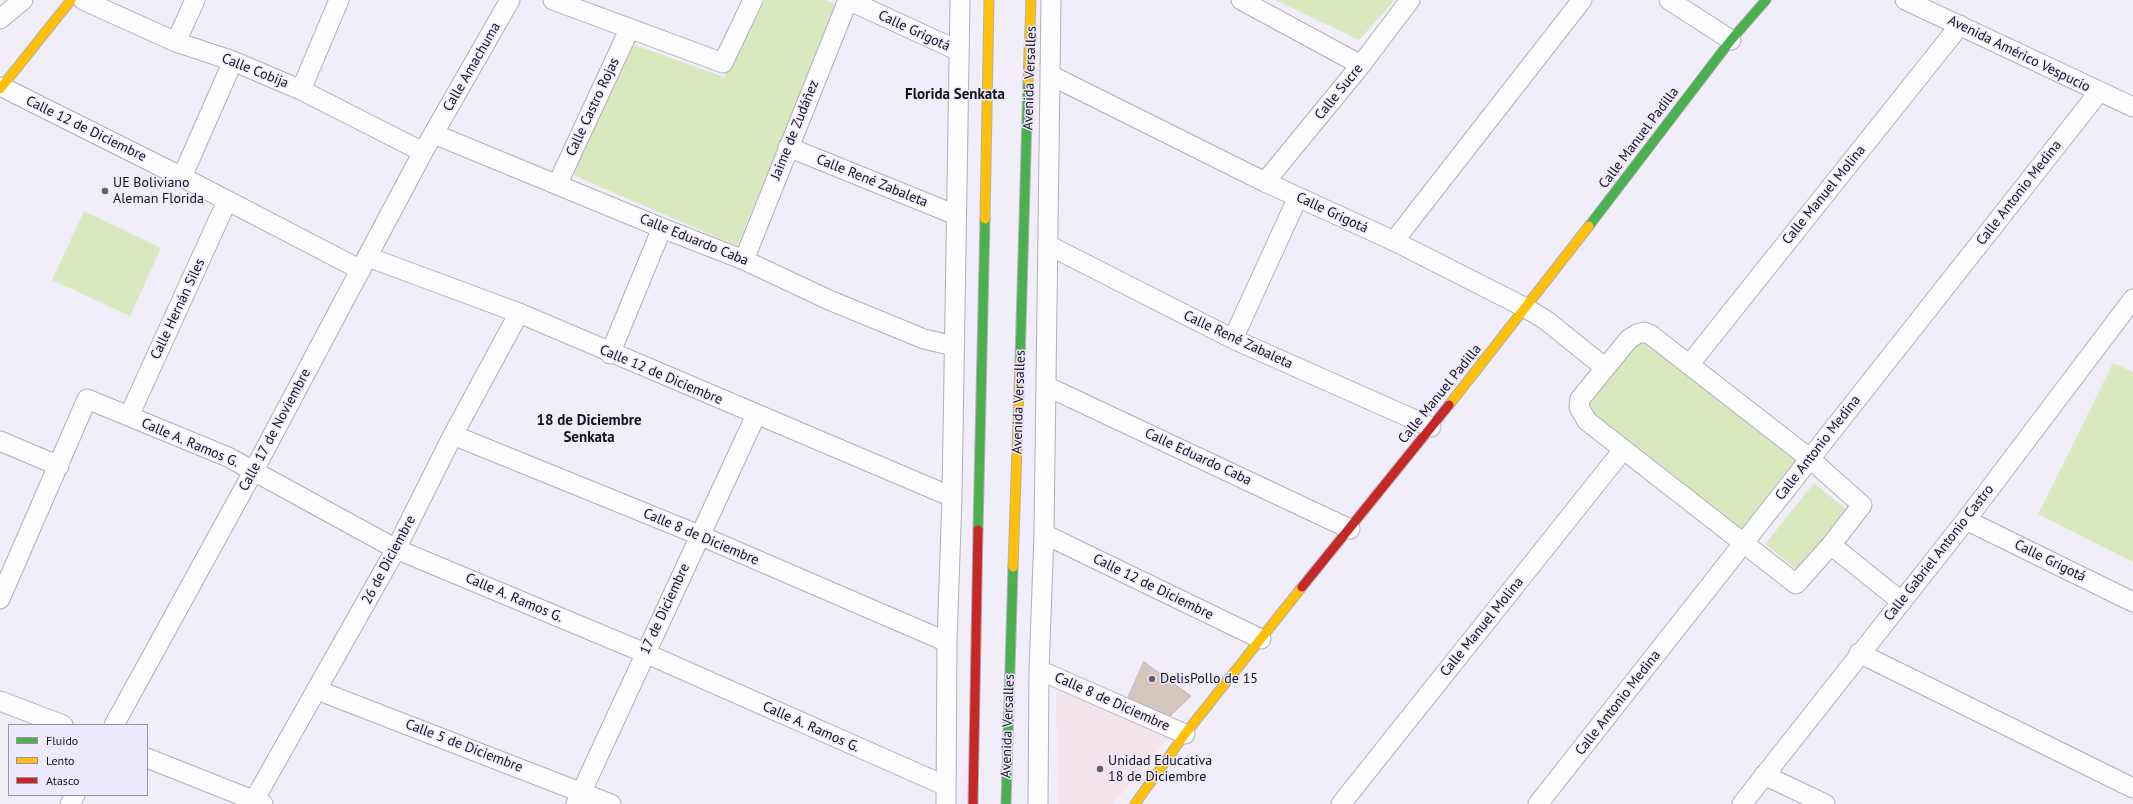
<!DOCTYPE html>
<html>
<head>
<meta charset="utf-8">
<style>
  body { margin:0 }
  #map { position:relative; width:2133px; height:804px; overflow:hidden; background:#f1eef9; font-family:"PT Sans",sans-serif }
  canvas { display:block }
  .legend { position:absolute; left:8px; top:724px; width:140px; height:72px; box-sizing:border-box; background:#eee9fe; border:1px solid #9793a3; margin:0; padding:5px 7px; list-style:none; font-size:12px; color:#15131a }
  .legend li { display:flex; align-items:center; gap:8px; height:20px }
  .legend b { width:20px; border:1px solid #9793a3 }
</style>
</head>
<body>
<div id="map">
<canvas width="2133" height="804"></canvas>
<ul class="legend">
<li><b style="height:5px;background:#4caf50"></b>Fluido</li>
<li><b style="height:5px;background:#ffc107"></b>Lento</li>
<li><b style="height:5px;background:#c62828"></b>Atasco</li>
</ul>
</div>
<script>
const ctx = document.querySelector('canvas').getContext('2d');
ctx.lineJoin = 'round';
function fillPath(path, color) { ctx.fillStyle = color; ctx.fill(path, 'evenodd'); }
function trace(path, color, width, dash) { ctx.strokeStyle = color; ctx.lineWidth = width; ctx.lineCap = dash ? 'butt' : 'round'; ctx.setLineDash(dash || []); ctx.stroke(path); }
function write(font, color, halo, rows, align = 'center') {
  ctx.font = font + ' "PT Sans",sans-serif'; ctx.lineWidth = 3; ctx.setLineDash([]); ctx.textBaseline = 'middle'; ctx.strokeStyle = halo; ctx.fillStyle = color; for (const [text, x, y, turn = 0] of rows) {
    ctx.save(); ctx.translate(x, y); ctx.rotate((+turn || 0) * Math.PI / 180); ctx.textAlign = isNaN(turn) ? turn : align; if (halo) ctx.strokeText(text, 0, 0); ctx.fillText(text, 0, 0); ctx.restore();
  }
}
fillPath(new Path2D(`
  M1068 685 1172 734 1113 804H1058L1056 695Z`), '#f3e4eb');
fillPath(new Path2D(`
  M765 0H825L838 6 737 246 573 175 632 44 724 77Z
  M1275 0H1395L1359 40Z
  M84 211 161 248 130 316 52 280Z
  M1646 340 1796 461 1739 533 1593 417 1588 406 1590 398 1630 347Z
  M2113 363 2133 372V562L2038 514Z
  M1814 483 1852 514 1803 575 1765 544Z`), '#dae8bf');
const building = new Path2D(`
  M1144 662 1191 696 1170 716 1128 698Z`);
fillPath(building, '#d7c5c0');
trace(building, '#bdb8ba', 1);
const street = new Path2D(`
  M83 0 176 42 233 61 301 90 423 152
  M553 0 723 63 753 0
  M848 0 959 51
  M1241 0 1361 65
  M1669 0 1731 40
  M1905 0 2133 107
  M0 19 23 0
  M176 42 195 0
  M1050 75 1265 182 1394 241 1526 308 1547 321 1604 367
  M2 87 182 177 361 270
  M301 90 339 0
  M434 134 662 228 744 260 829 300 924 339 954 346
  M788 147 956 215
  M182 177 233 61
  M1265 182 1361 65 1410 0
  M557 185 629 30
  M1394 241 1582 0
  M1048 245 1233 339 1431 427
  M368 257 519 313 952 497
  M744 260 848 0
  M1644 332 1651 335 1809 458 1862 505 1831 545 1796 584 1587 421 1579 407 1580 399 1629 339 1637 334Z
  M1233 339 1298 197
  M610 354 662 228
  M1689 365 1960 25
  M1046 386 1350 529
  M129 416 227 201
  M453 435 699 535 947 642
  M0 441 59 466
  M1966 520 2133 602
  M1044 534 1261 639
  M1831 545 1902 602
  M0 599 87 399 228 457 396 549 645 653 946 786
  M1859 653 2133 788
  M1039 670 1185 734
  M317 690 611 804
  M0 701 63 725
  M114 725 253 472 423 152 510 0
  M147 758 263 804
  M1764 775 1825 804
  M70 804 75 795
  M252 804 396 549 453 435 519 313
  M576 804 756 415
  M946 804 947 642 952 497 960 0
  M1038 804 1039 670 1044 534 1051 0
  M1341 804 1623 450
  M1538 804 2099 92
  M1742 804 1966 520 2133 299`);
const fast = new Path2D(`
  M1589 226 1731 40 1766 0
  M1020 361 1028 81
  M978 530 985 219
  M1006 804 1013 567`);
const slow = new Path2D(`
  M1028 81 1031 0
  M0 89 71 0
  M985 219 989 0
  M1449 405 1589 226
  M1013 567 1020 361
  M1135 804 1185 734 1302 587`);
const jam = new Path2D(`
  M1302 587 1449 405
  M973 804 978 530`);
trace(street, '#b1afb8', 21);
trace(fast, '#b1afb8', 11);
trace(slow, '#b1afb8', 11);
trace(jam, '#b1afb8', 11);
trace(street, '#fdfcfe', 19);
trace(fast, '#4caf50', 9);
trace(slow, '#ffc107', 9);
trace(jam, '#c62828', 9);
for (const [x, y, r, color] of [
  [105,191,4,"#626068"],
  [1152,679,4,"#626068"],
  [1100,769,4,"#626068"]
]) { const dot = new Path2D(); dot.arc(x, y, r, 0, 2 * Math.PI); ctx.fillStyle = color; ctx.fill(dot); trace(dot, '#eee9fe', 1.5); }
write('14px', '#15131a', '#eee9fe', [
  ["Calle Grigotá",914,31,25],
  ["Avenida Américo Vespucio",2019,54,26],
  ["Calle Amachuma",472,67,-60],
  ["Calle Cobija",255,71,22],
  ["Avenida Versalles",1030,78,-88],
  ["Calle Sucre",1339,92,-51],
  ["Calle Castro Rojas",593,107,-65],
  ["Calle 12 de Diciembre",86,129,26],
  ["Jaime de Zudáñez",795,130,-68],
  ["Calle Manuel Padilla",1639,138,-53],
  ["Calle René Zabaleta",872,181,22],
  ["Calle Antonio Medina",2019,193,-52],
  ["Calle Manuel Molina",1824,195,-51],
  ["Calle Grigotá",1332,213,25],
  ["Calle Eduardo Caba",694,240,22],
  ["Calle Hernán Siles",178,309,-65],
  ["Calle René Zabaleta",1238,340,25],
  ["Calle 12 de Diciembre",661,375,23],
  ["Calle Manuel Padilla",1440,394,-51],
  ["Avenida Versalles",1019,402,-88],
  ["Calle 17 de Noviembre",275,430,-62],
  ["Calle A. Ramos G.",190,443,23],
  ["Calle Antonio Medina",1818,448,-52],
  ["Calle Eduardo Caba",1198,457,25],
  ["Calle 8 de Diciembre",701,537,23],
  ["Calle Gabriel Antonio Castro",1939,553,-52],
  ["26 de Diciembre",389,560,-62],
  ["Calle Grigotá",2050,561,26],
  ["Calle 12 de Diciembre",1153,587,26],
  ["Calle A. Ramos G.",514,598,23],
  ["17 de Diciembre",665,609,-65],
  ["Calle Manuel Molina",1482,627,-51],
  ["Calle 8 de Diciembre",1112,702,24],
  ["Calle Antonio Medina",1618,703,-52],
  ["Avenida Versalles",1008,726,-88],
  ["Calle A. Ramos G.",811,727,24],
  ["Calle 5 de Diciembre",464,746,21]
]);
write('14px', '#15131a', '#eee9fe', [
  ["UE Boliviano",113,183],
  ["Aleman Florida",113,199],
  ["DelisPollo de 15",1160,679],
  ["Unidad Educativa",1108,761],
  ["18 de Diciembre",1108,777]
], 'left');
write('bold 15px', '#15131a', '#eee9fe', [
  ["Florida Senkata",955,95],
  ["18 de Diciembre",589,421],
  ["Senkata",589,438]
]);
</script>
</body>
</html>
